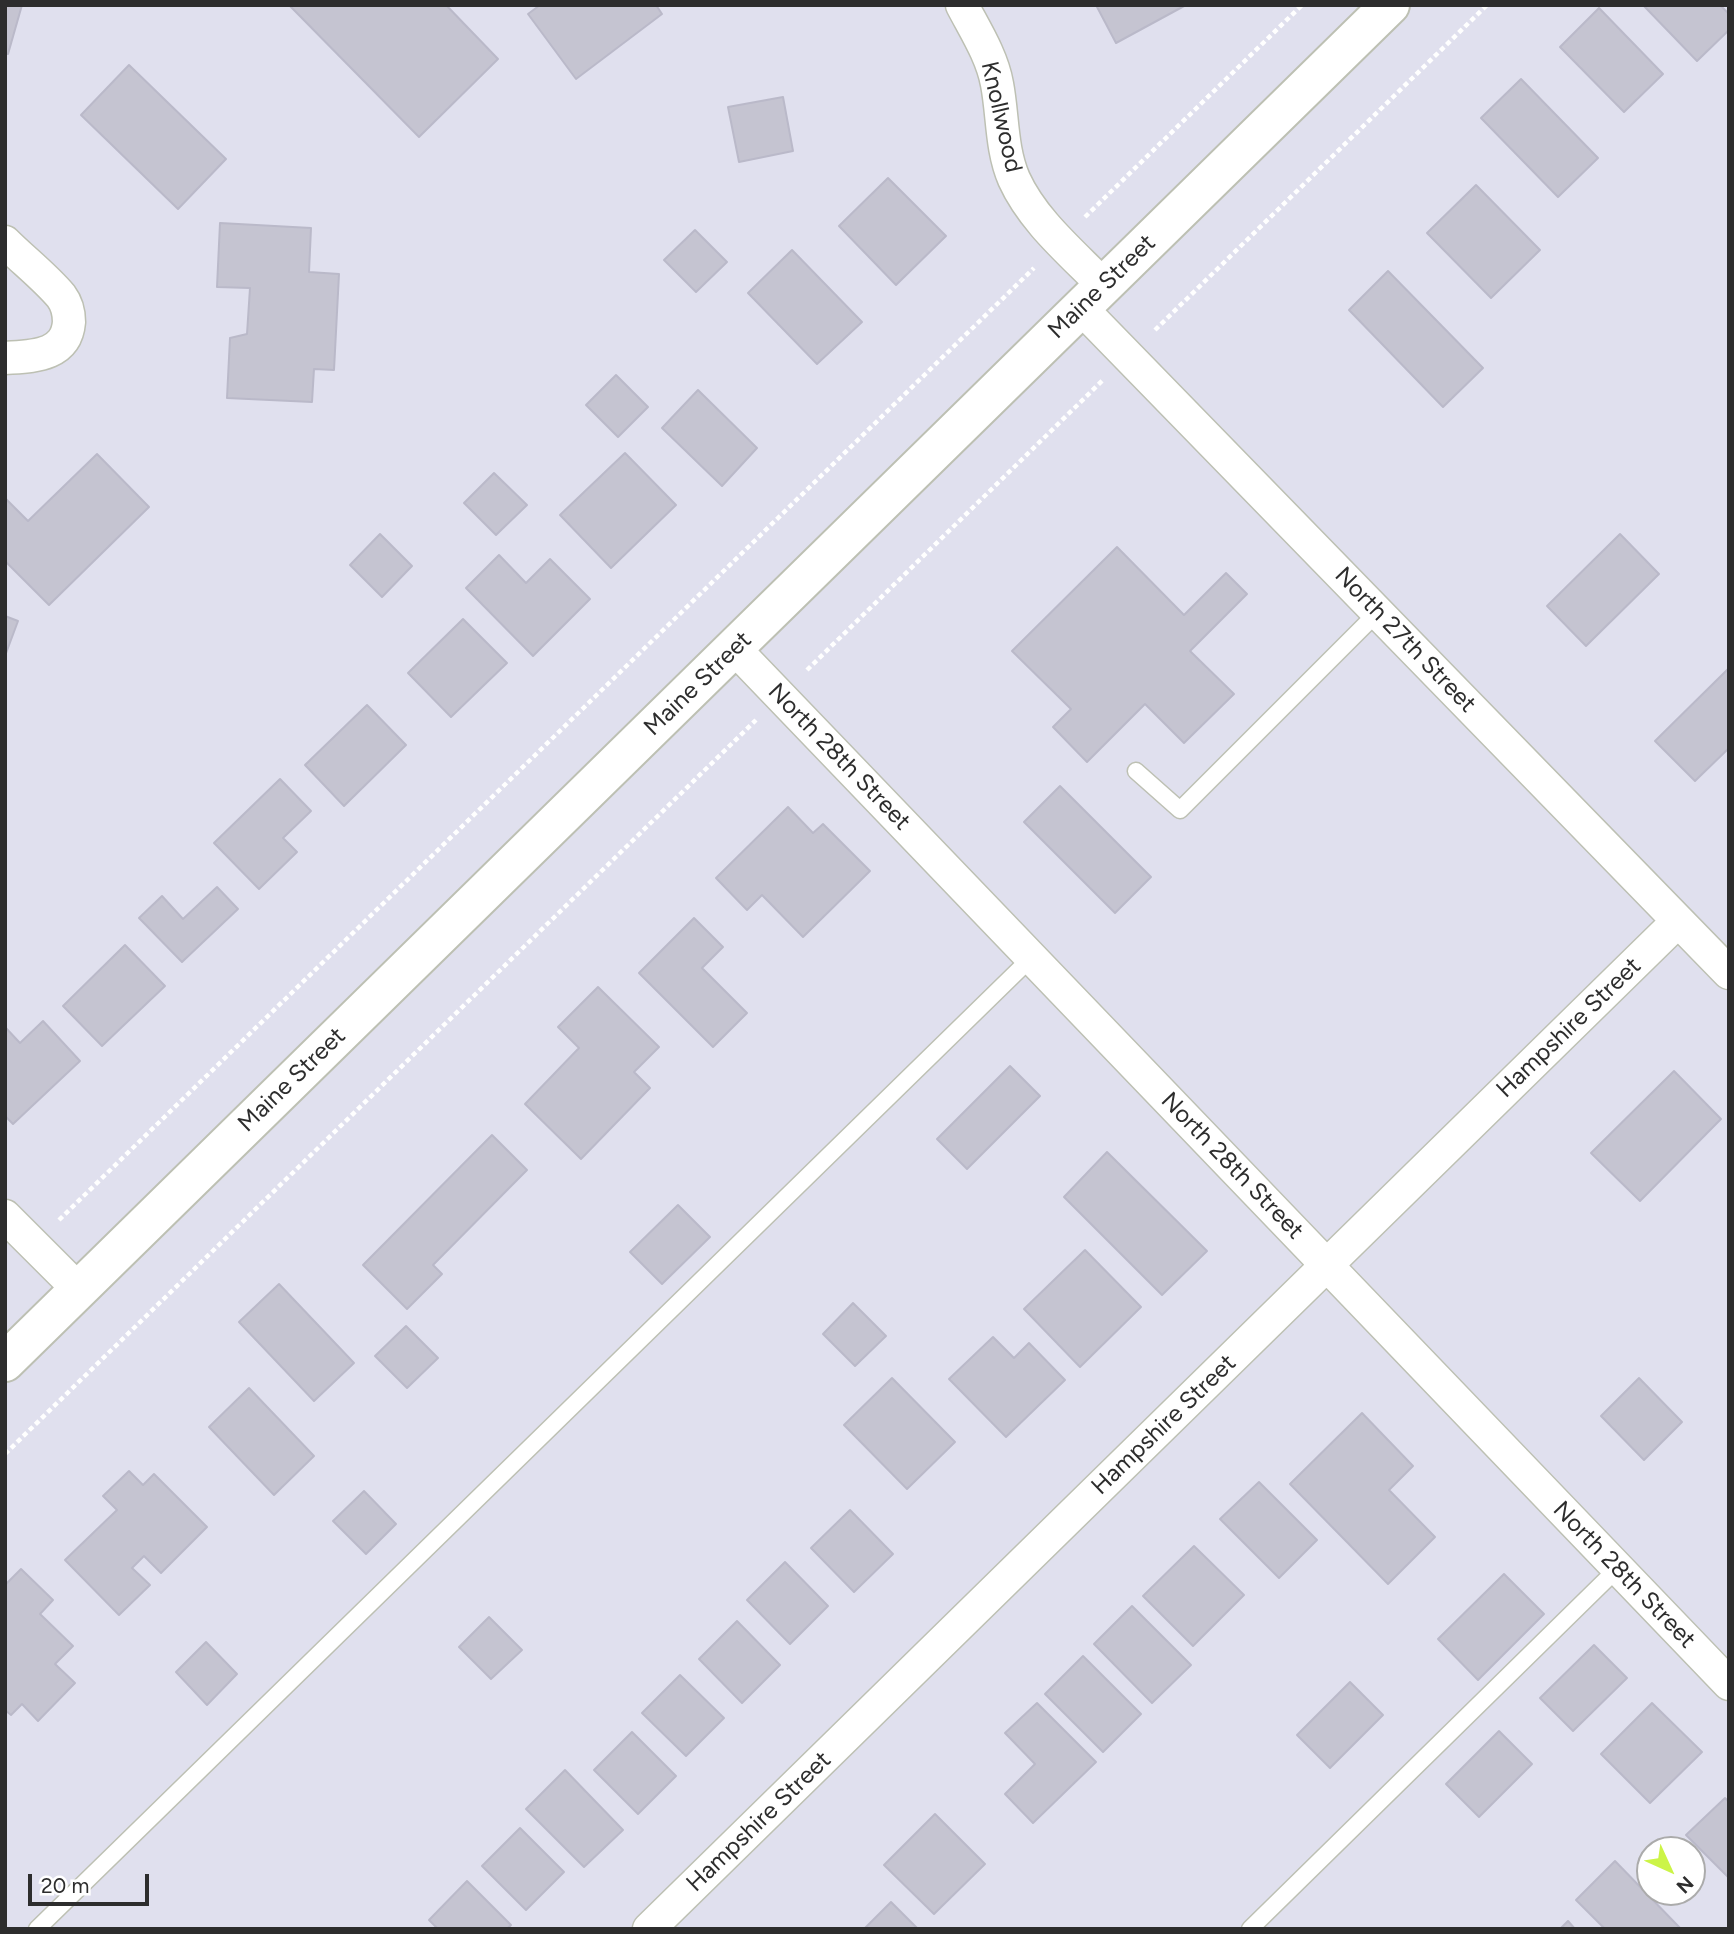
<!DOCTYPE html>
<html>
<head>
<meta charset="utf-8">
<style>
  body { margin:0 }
  #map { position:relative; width:1734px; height:1934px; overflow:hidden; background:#e0e0ee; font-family:Figtree,sans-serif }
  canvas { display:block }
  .frame { position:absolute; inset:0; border:7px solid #2d2d2d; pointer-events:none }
  .north { position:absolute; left:1636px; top:1836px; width:70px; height:70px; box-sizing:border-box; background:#fff; border:2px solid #ababab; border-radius:50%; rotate:135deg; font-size:19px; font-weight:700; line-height:28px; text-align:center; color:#2d2d2d }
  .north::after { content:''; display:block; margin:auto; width:24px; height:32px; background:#ccf447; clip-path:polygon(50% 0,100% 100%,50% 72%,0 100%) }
  .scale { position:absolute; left:28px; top:1874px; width:121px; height:32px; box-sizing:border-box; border:4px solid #2d2d2d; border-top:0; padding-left:9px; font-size:21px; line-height:24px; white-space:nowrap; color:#2d2d2d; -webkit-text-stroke:5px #fff; paint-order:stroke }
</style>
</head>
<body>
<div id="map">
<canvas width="1734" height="1934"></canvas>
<div class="frame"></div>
<div class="north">N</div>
<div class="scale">20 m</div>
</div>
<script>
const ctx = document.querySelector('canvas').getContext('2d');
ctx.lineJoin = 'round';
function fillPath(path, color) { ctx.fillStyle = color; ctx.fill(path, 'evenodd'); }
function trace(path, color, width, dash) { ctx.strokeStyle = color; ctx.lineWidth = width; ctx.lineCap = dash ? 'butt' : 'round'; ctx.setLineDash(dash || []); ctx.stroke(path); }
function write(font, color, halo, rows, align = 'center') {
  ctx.font = font + ' Figtree,sans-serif'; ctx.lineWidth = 5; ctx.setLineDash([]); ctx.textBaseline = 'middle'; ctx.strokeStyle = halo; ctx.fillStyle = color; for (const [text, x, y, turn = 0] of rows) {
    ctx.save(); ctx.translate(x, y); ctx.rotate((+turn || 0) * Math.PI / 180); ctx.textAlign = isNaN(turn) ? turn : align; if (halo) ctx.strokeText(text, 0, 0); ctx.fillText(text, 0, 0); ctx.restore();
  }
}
const building = new Path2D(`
  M5 5H22L8 54 5 53Z
  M289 5H446L498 59 419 137Z
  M540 5H656L662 14 576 79 528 14Z
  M1096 5H1186L1116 43Z
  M1643 5H1720L1729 14V30L1697 61Z
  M1599 8 1663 74 1624 112 1560 47Z
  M129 65 226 159 178 209 81 115Z
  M1521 79 1598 158 1558 197 1481 118Z
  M783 97 793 151 739 162 728 107Z
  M888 178 946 236 896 285 839 226Z
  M1476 185 1540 250 1491 298 1427 233Z
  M220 223 311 228 309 272 339 274 334 370 314 369 312 402 227 398 230 338 247 334 250 288 217 287Z
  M695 230 727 262 696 292 664 260Z
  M792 250 862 322 817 364 748 293Z
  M1388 271 1483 368 1443 407 1349 310Z
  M616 375 648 407 618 437 586 405Z
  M698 390 757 448 722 486 662 428Z
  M625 453 676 505 611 568 560 515Z
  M97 454 149 507 49 605 5 561V498L28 521Z
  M494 473 527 505 496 535 464 503Z
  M380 534 412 566 382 597 350 565Z
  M1620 534 1659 574 1586 646 1547 606Z
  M1117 547 1184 615 1226 573 1247 594 1190 651 1234 694 1184 743 1145 704 1087 762 1053 727 1071 709 1012 651Z
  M499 555 526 583 550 559 590 599 533 656 466 588Z
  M5 616 18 621 5 656Z
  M463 619 507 663 451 717 408 673Z
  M1728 669 1729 748 1695 781 1655 741Z
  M367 705 406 745 344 806 305 765Z
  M280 779 311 811 283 838 297 852 259 889 214 843Z
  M1060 786 1151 877 1115 913 1024 822Z
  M788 807 813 833 823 824 870 871 803 937 762 895 747 910 716 878Z
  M217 887 238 909 182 962 139 918 162 896 183 919Z
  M694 918 723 947 702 968 747 1013 713 1047 639 973Z
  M125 945 165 986 102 1046 63 1006Z
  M598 987 659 1047 634 1072 650 1088 581 1159 525 1104 579 1048 558 1027Z
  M43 1021 80 1061 13 1124 5 1116V1027L20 1043Z
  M1010 1066 1040 1096 967 1169 937 1139Z
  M1674 1071 1721 1119 1640 1201 1591 1153Z
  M492 1135 527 1170 433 1265 442 1274 407 1309 363 1265Z
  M1107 1152 1207 1251 1162 1295 1064 1197Z
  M678 1205 710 1237 662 1284 630 1252Z
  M1085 1250 1141 1307 1080 1367 1024 1309Z
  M279 1284 354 1363 314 1401 239 1322Z
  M853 1303 886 1336 855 1366 823 1334Z
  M406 1326 438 1358 407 1388 375 1356Z
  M993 1337 1014 1358 1029 1343 1065 1380 1006 1437 949 1379Z
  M892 1378 955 1442 907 1489 844 1425Z
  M1639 1378 1682 1422 1644 1460 1601 1416Z
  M249 1388 314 1456 274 1495 209 1427Z
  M1362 1413 1413 1466 1389 1490 1435 1537 1388 1584 1290 1484Z
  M129 1471 143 1485 154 1474 207 1527 161 1573 144 1556 132 1568 150 1585 119 1615 65 1560 117 1510 103 1496Z
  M1259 1482 1317 1540 1279 1578 1220 1519Z
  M364 1491 396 1524 366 1554 333 1521Z
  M850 1510 893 1554 854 1592 811 1548Z
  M1194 1546 1244 1595 1193 1646 1143 1596Z
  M785 1562 828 1606 790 1644 747 1600Z
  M21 1569 53 1600 40 1614 73 1646 55 1664 75 1683 38 1721 22 1704 11 1715 5 1710V1585Z
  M1504 1574 1544 1614 1478 1680 1438 1639Z
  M1132 1606 1191 1665 1152 1703 1094 1644Z
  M489 1617 522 1650 491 1679 459 1647Z
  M737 1621 780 1665 742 1703 699 1659Z
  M206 1642 237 1674 207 1705 176 1672Z
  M1594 1645 1627 1678 1573 1731 1540 1698Z
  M1083 1656 1141 1714 1103 1752 1045 1694Z
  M680 1675 724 1718 686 1756 642 1713Z
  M1350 1682 1383 1715 1330 1768 1297 1735Z
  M1037 1703 1096 1762 1033 1823 1005 1794 1035 1764 1005 1733Z
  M1652 1703 1702 1752 1650 1803 1601 1754Z
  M1499 1731 1532 1764 1479 1817 1446 1784Z
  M632 1732 676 1776 638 1814 594 1770Z
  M565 1770 623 1830 584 1867 526 1809Z
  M1725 1798 1729 1802V1878L1686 1835Z
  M935 1814 985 1864 934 1914 884 1865Z
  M520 1828 564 1872 526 1910 482 1866Z
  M1615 1861 1681 1929H1605L1576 1900Z
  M467 1881 511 1925 507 1929H438L429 1920Z
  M891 1902 918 1929H864Z
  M1568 1921 1575 1929H1560Z`);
fillPath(building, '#c5c4d1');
trace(building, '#bab9c9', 2);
const lane = new Path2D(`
  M1136 771 1180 810 1378 612
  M37 1929 1032 957
  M1250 1929 1618 1568`);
const street = new Path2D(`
  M962 5C975 30 992 56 997 84 1003 115 1001 149 1014 179 1033 221 1072 253 1103 285
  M5 242C23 260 45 277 61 296 67 304 69 312 69 322 66 357 32 356 5 358
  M1081 308 1729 973
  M734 648 1729 1684
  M5 1216 79 1290
  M649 1929 1678 921`);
const secondary = new Path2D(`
  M5 1362 1390 5`);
trace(lane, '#bdc0b3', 19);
trace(street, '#bdc0b3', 35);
trace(secondary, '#bdc0b3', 42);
trace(new Path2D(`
  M1085 217 1302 5
  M1155 330 1487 5
  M807 670 1103 380
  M59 1220 1034 268
  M5 1454 756 720`), '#fff', 4.5, [5, 3.5]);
trace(lane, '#fff', 16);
trace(street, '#fff', 32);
trace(secondary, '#fff', 38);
write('24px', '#2d2d2d', '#fff', [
  ["Knollwood",1001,117,77],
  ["Maine Street",1102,287,-44],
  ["North 27th Street",1405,640,46],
  ["Maine Street",698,684,-44],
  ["North 28th Street",839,757,46],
  ["Hampshire Street",1569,1028,-44],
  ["Maine Street",292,1080,-44],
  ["North 28th Street",1232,1166,46],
  ["Hampshire Street",1164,1425,-44],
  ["North 28th Street",1624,1575,46],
  ["Hampshire Street",759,1822,-44]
]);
</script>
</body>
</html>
